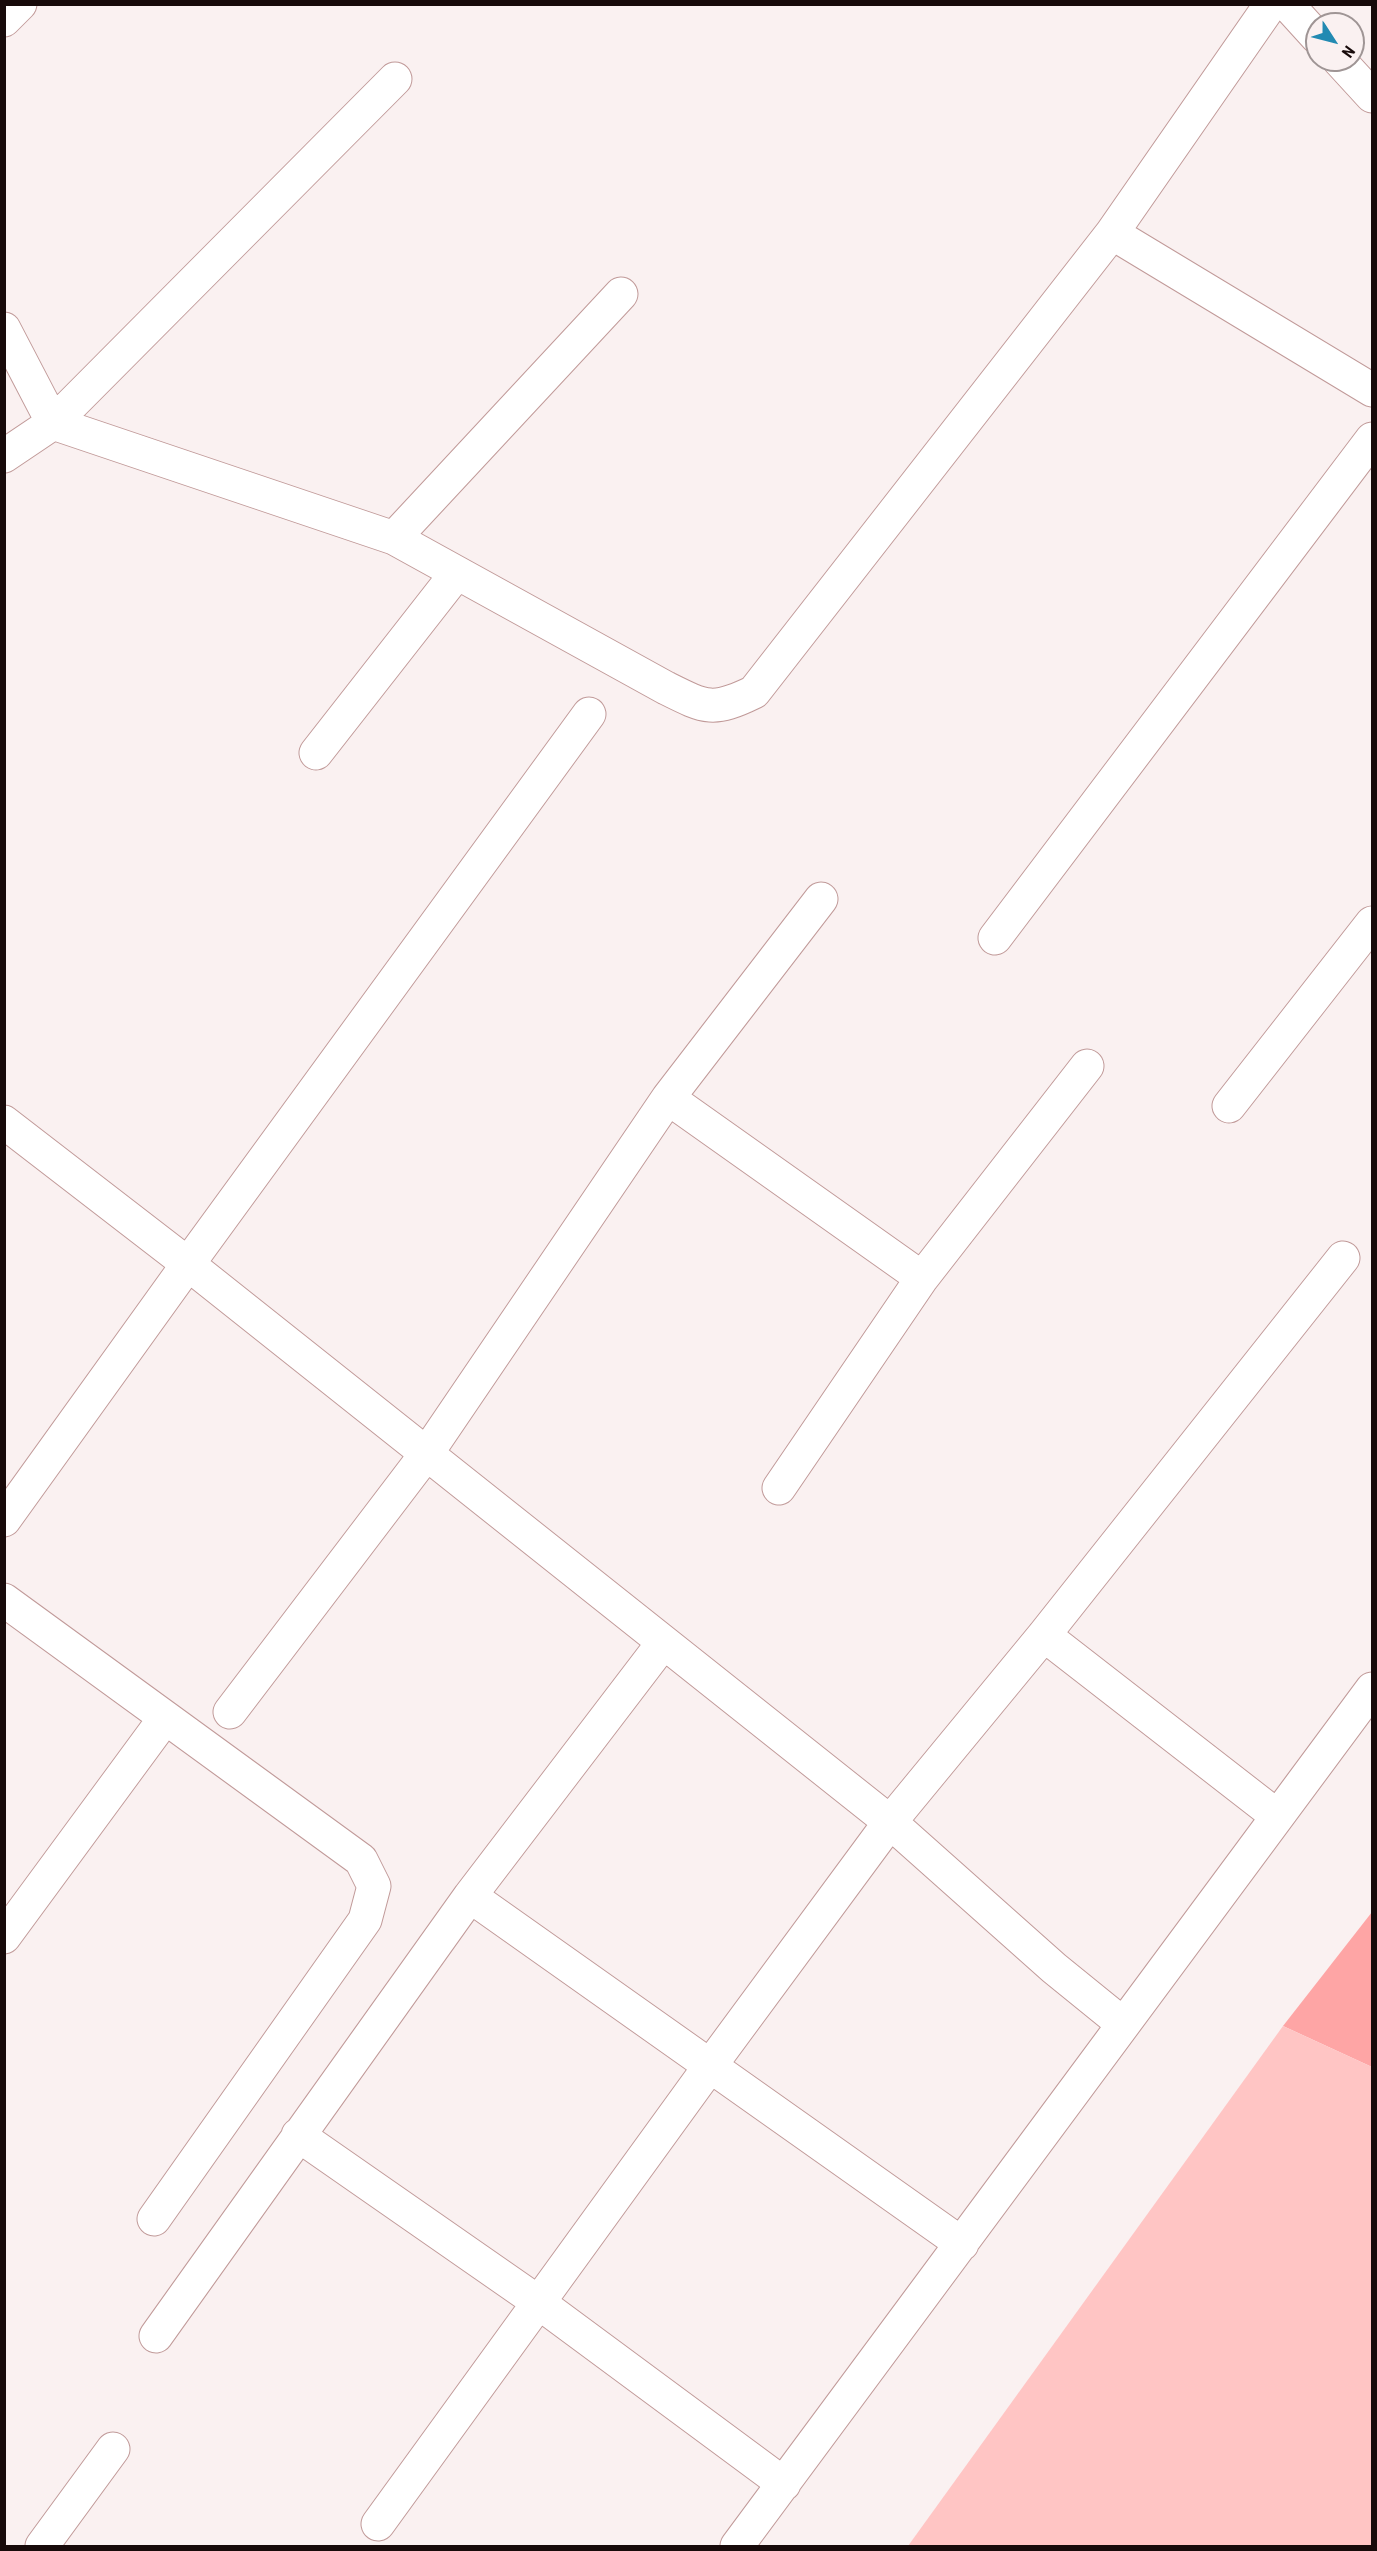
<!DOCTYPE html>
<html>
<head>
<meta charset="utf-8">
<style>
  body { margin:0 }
  #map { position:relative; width:1377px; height:2551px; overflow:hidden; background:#faf1f1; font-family:"Roboto Condensed",sans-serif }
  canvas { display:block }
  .frame { position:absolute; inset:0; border:6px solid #170a0a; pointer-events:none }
  .north { position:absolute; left:1305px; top:12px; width:60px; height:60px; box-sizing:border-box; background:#faf1f1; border:2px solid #9f9595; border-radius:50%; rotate:126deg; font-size:16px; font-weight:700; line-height:24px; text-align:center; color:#170a0a }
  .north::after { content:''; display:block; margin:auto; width:21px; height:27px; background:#228ab2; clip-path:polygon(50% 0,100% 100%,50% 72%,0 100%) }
</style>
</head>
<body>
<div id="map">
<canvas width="1377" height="2551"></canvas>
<div class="frame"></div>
<div class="north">N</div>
</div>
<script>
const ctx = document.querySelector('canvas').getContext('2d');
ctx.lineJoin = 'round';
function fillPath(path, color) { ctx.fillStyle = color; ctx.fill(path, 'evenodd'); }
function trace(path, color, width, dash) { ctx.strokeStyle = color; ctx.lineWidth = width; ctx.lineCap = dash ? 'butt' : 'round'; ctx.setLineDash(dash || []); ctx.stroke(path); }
fillPath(new Path2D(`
  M1372 1912V2067L1283 2026Z`), '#fea5a5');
fillPath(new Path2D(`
  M1283 2026 1372 2067V2546H908Z`), '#ffc5c4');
const minor = new Path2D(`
  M1287 4 1317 37
  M4 20 20 4
  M1339 60 1372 96
  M1112 233 1271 4
  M4 329 53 423 395 79
  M4 456 53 423 394 538 666 688C706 708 713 712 754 692L1112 233 1372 390
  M394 538 621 294
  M316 753 456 574
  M995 938 1372 439
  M668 1098 922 1278
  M1229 1106 1372 923
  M4 1122 188 1264 890 1822 1054 1968 1123 2024
  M779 1488 922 1278 1087 1066
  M4 1520 188 1264 589 714
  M4 1600 361 1860 374 1886 365 1920 154 2219
  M1044 1635 1277 1816
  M230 1712 427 1453 668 1098 821 899
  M470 1896 962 2244
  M4 1937 165 1718
  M298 2135 538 2302 784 2484
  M156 2336 470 1896 663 1643
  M378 2524 710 2066 890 1822 1044 1635 1343 1258
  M42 2546 113 2449
  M737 2546 1372 1689`);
trace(minor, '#c19a99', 35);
trace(minor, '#fff', 33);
</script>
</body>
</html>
